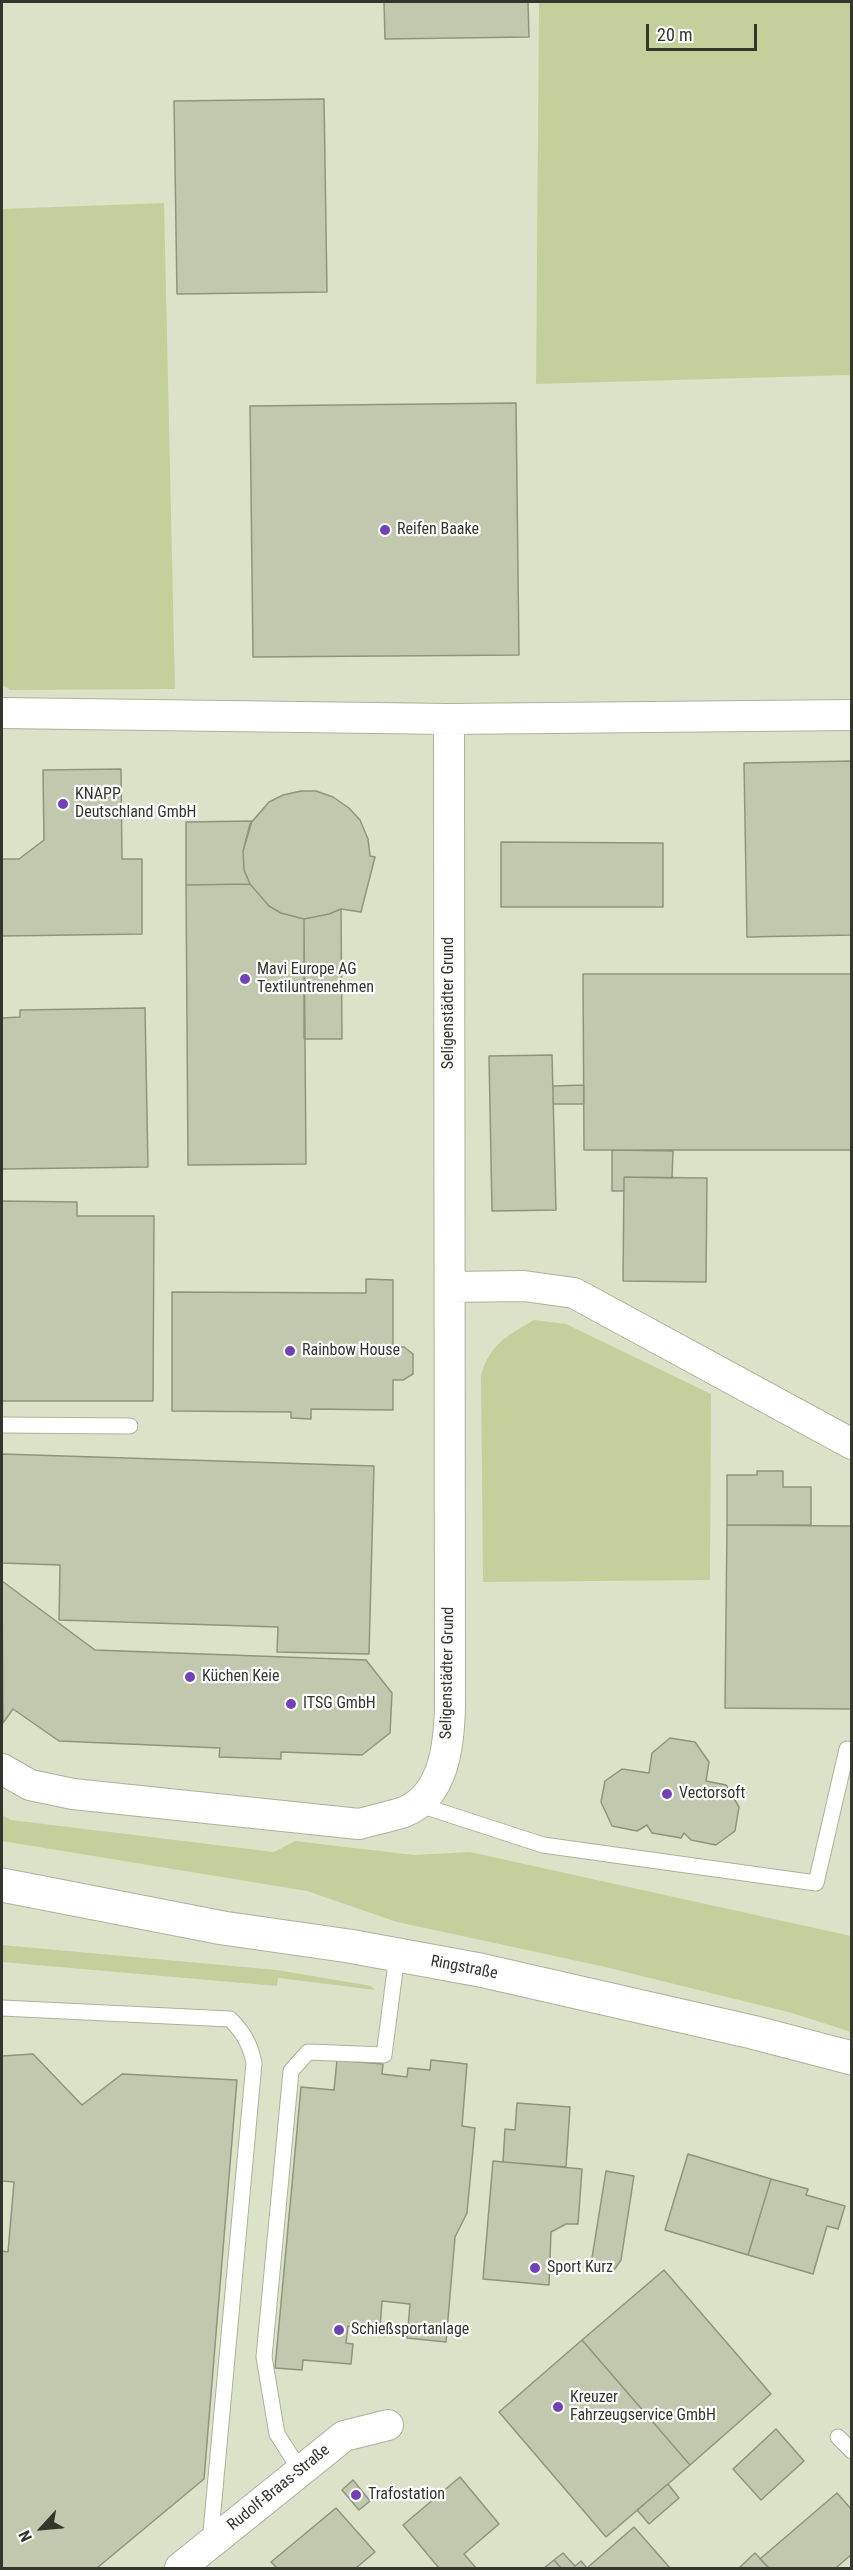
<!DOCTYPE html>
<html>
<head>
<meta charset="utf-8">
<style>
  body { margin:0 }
  #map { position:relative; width:853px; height:2570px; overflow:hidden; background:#dce2c8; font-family:"Roboto Condensed",sans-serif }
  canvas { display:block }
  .frame { position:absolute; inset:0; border:3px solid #33362c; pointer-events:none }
  .north { position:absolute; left:12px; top:2498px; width:60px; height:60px; -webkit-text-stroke:4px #fff; paint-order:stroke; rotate:244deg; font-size:16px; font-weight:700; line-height:24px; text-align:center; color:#33362c }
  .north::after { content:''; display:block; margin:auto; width:21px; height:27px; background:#33362c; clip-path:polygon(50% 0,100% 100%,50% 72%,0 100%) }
  .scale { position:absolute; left:646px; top:24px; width:111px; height:27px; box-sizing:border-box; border:3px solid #33362c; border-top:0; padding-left:8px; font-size:18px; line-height:21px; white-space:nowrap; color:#33362c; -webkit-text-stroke:4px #fff; paint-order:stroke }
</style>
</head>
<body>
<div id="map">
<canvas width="853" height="2570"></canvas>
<div class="frame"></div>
<div class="north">N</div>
<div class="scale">20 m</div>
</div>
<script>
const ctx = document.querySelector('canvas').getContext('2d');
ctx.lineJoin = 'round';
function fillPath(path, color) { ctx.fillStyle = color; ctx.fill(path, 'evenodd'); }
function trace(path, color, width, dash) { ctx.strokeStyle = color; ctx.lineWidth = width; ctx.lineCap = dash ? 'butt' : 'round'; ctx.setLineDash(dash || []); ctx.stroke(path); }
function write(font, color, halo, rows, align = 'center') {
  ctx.font = font + ' "Roboto Condensed",sans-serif'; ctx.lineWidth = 4.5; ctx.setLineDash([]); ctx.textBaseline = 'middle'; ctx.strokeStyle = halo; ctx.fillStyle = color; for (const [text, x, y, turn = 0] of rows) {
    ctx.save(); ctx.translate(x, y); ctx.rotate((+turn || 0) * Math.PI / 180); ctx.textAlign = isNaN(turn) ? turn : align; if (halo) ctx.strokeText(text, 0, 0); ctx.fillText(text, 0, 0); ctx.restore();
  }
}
fillPath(new Path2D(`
  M539 2H851V375L536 384Z
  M164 203 175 689 10 690 2 685V209Z
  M534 1320 566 1324 711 1394 710 1580 483 1582 481 1375C490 1344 508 1335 534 1320Z
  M2 1815 11 1820 274 1852 295 1841 414 1855 470 1852 851 1936V2032L792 2013 601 1966 397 1922 307 1891 2 1841Z
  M2 1945 277 1970 371 1986 375 1990 278 1978 277 1986 2 1962Z`), '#c4d09c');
const building = new Path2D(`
  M384 2H528L529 37 385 39Z
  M324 99 327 292 177 294 174 101Z
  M516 403 519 655 253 657 250 406Z
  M852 761V935L747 937 744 763Z
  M121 769 122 859H142V934L2 936V859H19L44 840 43 770Z
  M301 791H316L333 797 349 808 360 820 368 839 370 856 375 857 361 912 341 909 329 914 304 919 281 913 269 906 250 884 244 870 243 851 250 824 269 802 283 795Z
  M252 821 243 851 244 870 250 884 186 885V822Z
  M501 842 663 843V907H501Z
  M250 884 269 906 281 913 304 919 306 1164 188 1165 186 885Z
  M341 909 342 1039H304V919L329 914Z
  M583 974H852V1150H584Z
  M145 1008 148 1167 2 1169V1018L20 1017V1010Z
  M552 1055 556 1210 492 1211 489 1056Z
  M584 1085V1104H553V1086Z
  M612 1150 673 1151 672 1178 624 1177V1191H612Z
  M624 1177 707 1178 706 1282 623 1281Z
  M2 1201 77 1202V1216H154L153 1401H2Z
  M366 1279 393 1280V1347H404L413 1354V1374L403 1380H393V1410L311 1409V1419L291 1418V1412L172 1411V1292L366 1293Z
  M2 1454 374 1466 369 1654 277 1652 278 1627 59 1620 60 1565 2 1563Z
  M757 1471H783V1487H811V1525H727V1475H757Z
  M727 1525 852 1526V1709L725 1708Z
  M2 1581 95 1650 366 1660 392 1693 390 1733 362 1755 281 1752V1759L219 1757 220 1748 59 1741 13 1709 3 1723Z
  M670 1738 695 1742 709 1762 706 1781 726 1785 739 1807 735 1831 716 1845 691 1840 684 1833 681 1838 652 1833 647 1825 637 1831 612 1826 601 1802 605 1781 622 1769 649 1773 652 1753Z
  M33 2054 82 2105 122 2074 237 2080 204 2479 97 2568H2V2251L8 2252 14 2182 2 2181V2056Z
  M337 2060 383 2064 382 2074 407 2077 408 2068 430 2070 431 2060 467 2064 462 2126 475 2128 467 2213 455 2237 446 2342 407 2338 410 2304 382 2301 380 2328 348 2326 346 2343 353 2344 351 2364 303 2360 302 2370 275 2368 301 2087 334 2090Z
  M517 2103 570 2107 566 2167 503 2162 505 2129 515 2130Z
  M688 2154 771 2179 748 2255 665 2230Z
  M493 2161 582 2169 578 2224H566L551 2232 549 2285 483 2279Z
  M606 2171 634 2176 621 2260 612 2273 590 2270Z
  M771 2179 808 2189 806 2195 845 2206 838 2229 827 2226 813 2274 748 2255Z
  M664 2270 771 2394 690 2465 582 2340Z
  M582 2340 690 2465 606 2537 499 2412Z
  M776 2429 804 2461 761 2500 733 2469Z
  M460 2477 499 2524 464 2554 476 2568H439L403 2525Z
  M353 2480 370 2501 359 2510 342 2490Z
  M668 2484 679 2498 649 2524 637 2510Z
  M837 2493 852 2510V2554L837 2567 838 2568H769L760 2559Z
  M336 2508 375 2552 356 2568H277L271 2562Z
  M634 2527 670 2568H587Z
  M563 2553 575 2566 581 2561 587 2568H561L554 2560Z
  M755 2553 769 2568H742L740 2567Z
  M554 2560 561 2568H544Z`);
fillPath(building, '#c2c8ae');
trace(building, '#8f957d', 1.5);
const service = new Path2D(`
  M2 1425 130 1426
  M417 1804 543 1845 816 1883 847 1749
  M2 2008 230 2019C244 2033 250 2044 254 2063L210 2543
  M838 2437 852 2451
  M300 2470 277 2434 264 2357 291 2071 308 2052 384 2055 397 1955`);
const minor = new Path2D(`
  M2 713 449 719 852 715
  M450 1287 524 1286 574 1293 852 1444
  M2 1769 30 1785 73 1794 359 1824C373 1820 389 1817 404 1812 444 1796 449 1745 450 1707L449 719
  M180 2568 344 2436 388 2425`);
const secondary = new Path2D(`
  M2 1885 223 1928 349 1946 480 1970 752 2032 852 2058`);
trace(service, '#acb299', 17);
trace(minor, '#acb299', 32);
trace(secondary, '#acb299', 35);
trace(service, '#fff', 15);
trace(minor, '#fff', 30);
trace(secondary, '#fff', 33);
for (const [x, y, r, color] of [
  [385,530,6,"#7241b9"],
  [63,804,6,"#7241b9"],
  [245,979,6,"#7241b9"],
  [290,1351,6,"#7241b9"],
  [190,1677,6,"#7241b9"],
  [291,1704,6,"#7241b9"],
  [667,1794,6,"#7241b9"],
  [535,2268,6,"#7241b9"],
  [339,2330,6,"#7241b9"],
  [558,2407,6,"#7241b9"],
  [356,2495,6,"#7241b9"]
]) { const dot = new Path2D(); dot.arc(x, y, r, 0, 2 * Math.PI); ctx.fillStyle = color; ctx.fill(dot); trace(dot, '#fff', 2); }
write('16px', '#33362c', '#fff', [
  ["Reifen Baake",397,530],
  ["KNAPP",75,795],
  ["Deutschland GmbH",75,813],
  ["Mavi Europe AG",257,970],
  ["Textiluntrenehmen",257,988],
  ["Rainbow House",302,1351],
  ["Küchen Keie",202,1677],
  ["ITSG GmbH",303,1704],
  ["Vectorsoft",679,1794],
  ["Sport Kurz",547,2268],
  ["Schießsportanlage",351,2330],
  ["Kreuzer",570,2398],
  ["Fahrzeugservice GmbH",570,2416],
  ["Trafostation",368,2495]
], 'left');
write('16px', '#33362c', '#fff', [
  ["Seligenstädter Grund",449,1003,-90],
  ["Seligenstädter Grund",448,1673,-89],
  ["Ringstraße",464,1968,11],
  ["Rudolf-Braas-Straße",279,2488,-39]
]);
</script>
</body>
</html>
